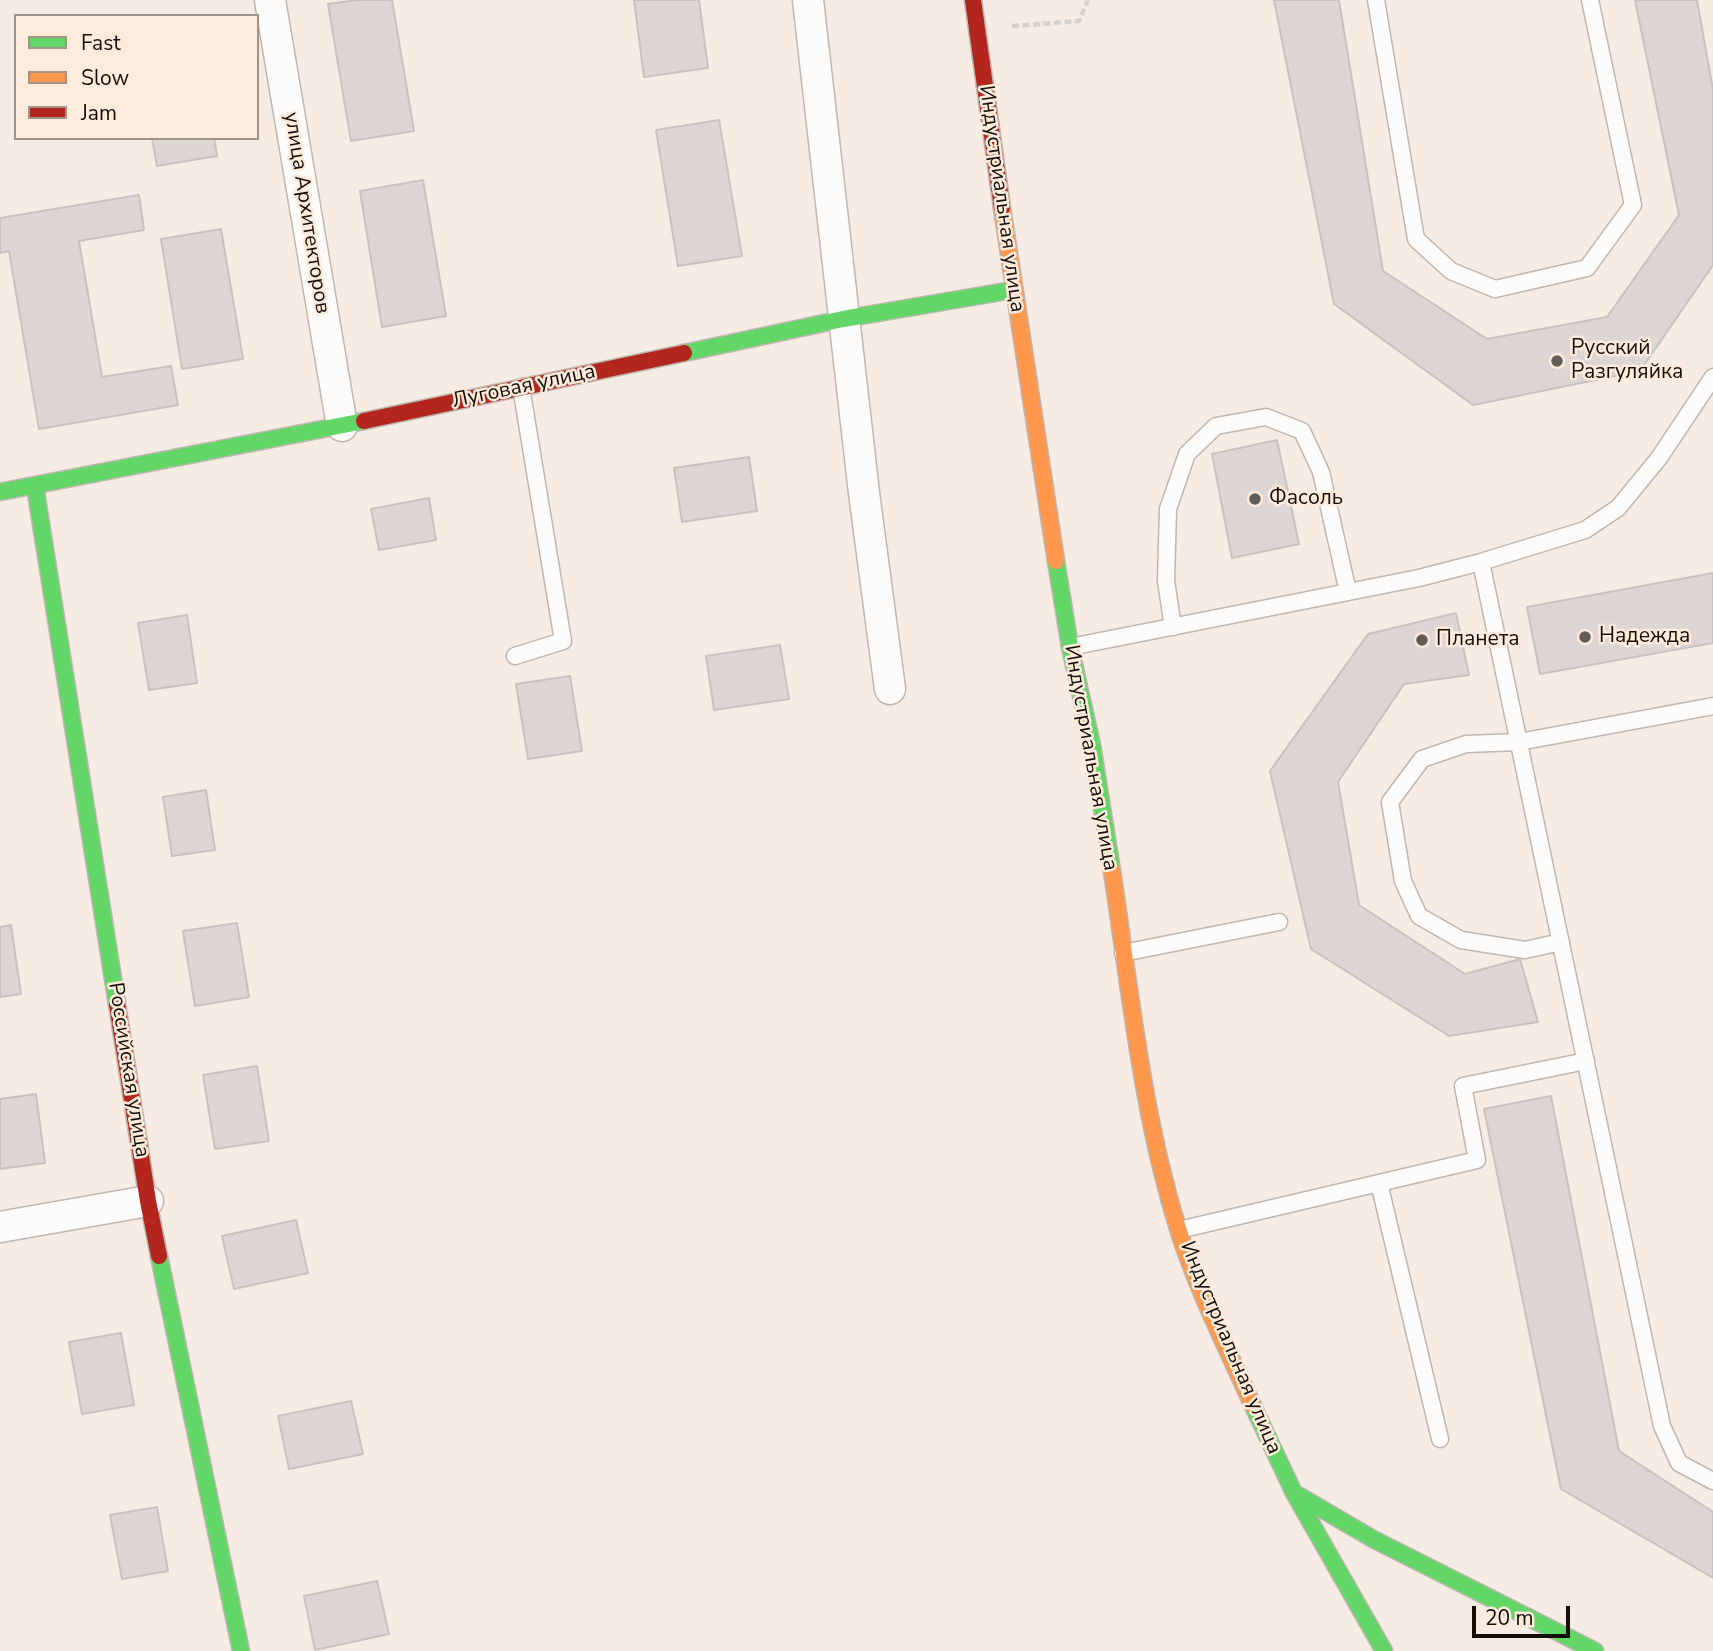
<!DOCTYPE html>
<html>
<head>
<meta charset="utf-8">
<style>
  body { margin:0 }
  #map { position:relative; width:1713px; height:1651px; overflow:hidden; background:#f6ece4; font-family:"Nunito Sans",sans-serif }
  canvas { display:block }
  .legend { position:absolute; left:14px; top:14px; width:245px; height:126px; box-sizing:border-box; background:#feebdc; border:2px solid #a09388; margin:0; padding:9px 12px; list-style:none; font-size:21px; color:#140e09 }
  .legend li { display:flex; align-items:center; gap:14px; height:35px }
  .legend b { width:35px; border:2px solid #a09388 }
  .scale { position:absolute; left:1472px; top:1606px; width:98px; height:32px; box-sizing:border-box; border:4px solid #140e09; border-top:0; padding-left:9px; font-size:21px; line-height:24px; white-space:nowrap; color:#140e09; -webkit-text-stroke:5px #feebdc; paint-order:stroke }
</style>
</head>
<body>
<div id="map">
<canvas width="1713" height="1651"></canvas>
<ul class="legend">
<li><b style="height:9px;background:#63d668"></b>Fast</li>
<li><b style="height:9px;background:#ff974d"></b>Slow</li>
<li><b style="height:9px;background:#b3261e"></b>Jam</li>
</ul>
<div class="scale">20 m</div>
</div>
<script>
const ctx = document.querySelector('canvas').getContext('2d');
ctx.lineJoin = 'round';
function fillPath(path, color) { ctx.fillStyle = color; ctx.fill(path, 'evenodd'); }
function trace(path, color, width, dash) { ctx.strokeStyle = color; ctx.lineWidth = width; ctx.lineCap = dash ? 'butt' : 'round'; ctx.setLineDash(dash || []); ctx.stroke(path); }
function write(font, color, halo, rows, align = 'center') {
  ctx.font = font + ' "Nunito Sans",sans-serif'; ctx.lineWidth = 5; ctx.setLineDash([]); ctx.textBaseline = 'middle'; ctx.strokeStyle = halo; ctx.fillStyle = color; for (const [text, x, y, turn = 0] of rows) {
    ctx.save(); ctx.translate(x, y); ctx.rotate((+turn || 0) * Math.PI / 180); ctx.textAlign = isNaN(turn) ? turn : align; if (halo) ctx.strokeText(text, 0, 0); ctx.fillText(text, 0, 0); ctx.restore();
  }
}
const building = new Path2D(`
  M357 0H392L414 131 351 141 328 4Z
  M634 0H699L708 68 644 77Z
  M1274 0H1339L1383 271 1487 339 1607 317 1679 215 1635 0H1697L1713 90V265L1640 371 1473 405 1334 304Z
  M719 120 742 256 678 266 656 130Z
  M152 138H214L217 156 157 166Z
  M423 180 446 316 382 327 360 191Z
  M139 195 144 230 79 241 102 377 171 366 178 405 39 429 9 251 0 253V218Z
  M221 229 243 359 182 369 161 239Z
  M1277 440 1299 544 1232 558 1212 454Z
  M749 457 757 511 682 522 674 468Z
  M429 498 436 540 379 550 371 509Z
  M1713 573V643L1540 674 1527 607Z
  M1456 613 1469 675 1404 684 1338 782 1359 905 1465 974 1520 959 1538 1022 1449 1036 1311 949 1270 771 1368 634Z
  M187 615 197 683 149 690 138 623Z
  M780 645 789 699 714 710 706 656Z
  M570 676 582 751 528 759 516 684Z
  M206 790 215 850 172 856 163 797Z
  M237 923 249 997 195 1006 183 931Z
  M11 925 21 994 0 997V927Z
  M257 1066 269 1141 215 1149 203 1075Z
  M36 1094 45 1163 0 1169V1099Z
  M1551 1096 1619 1451 1713 1512V1578L1561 1489 1484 1109Z
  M296 1220 308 1273 234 1289 222 1236Z
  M121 1333 134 1405 82 1414 69 1342Z
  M351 1401 363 1454 289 1469 278 1416Z
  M157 1507 168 1571 122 1579 110 1515Z
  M377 1581 389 1634 315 1650 304 1596Z`);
fillPath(building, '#ddd6d5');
trace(building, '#c9c2c1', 2);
const lane = new Path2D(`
  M1376 0 1416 239 1451 271 1495 289 1587 268 1633 205 1590 0
  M1481 562 1662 1426 1679 1463 1713 1481
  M1173 627 1166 581 1168 509 1187 454 1216 426 1266 417 1302 431 1321 472 1348 592
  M1070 647 1419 578 1481 562 1585 530 1618 508 1659 458 1713 377
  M515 656 563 641 521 387
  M1561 942 1525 950 1461 940 1419 916 1403 881 1390 802 1422 759 1466 744 1519 742 1713 706
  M1123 953 1279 922
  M1379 1183 1440 1439
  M1179 1230 1477 1160 1463 1086 1586 1061`);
const street = new Path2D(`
  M270 0 342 426
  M808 0 864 493 890 689
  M0 1227 148 1201`);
const fast = new Path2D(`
  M684 353 843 319 1013 290
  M35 486 117 1004
  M0 492 364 421
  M1056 561 1070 647 1092 745 1112 871
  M159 1256 241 1651
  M1253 1406 1294 1493 1384 1651
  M1296 1494 1373 1539 1595 1651`);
const slow = new Path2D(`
  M1002 208 1056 561
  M1112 871C1131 996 1143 1124 1183 1244 1202 1299 1229 1353 1253 1406`);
const jam = new Path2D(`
  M973 0 1002 208
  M364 421 684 353
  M117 1004 148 1201 159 1256`);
trace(lane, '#beb6b0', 19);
trace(street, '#beb6b0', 33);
trace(fast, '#beb6b0', 19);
trace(slow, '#beb6b0', 19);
trace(jam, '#beb6b0', 19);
trace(new Path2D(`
  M1012 26 1079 21 1088 0`), '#d6d2d0', 4.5, [7, 3.5]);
trace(lane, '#fefcfb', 16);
trace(street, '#fefcfb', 30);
trace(fast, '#63d668', 16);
trace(slow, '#ff974d', 16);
trace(jam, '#b3261e', 16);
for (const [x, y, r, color] of [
  [1557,361,7,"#635c56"],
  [1255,499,7,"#635c56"],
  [1585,637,7,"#635c56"],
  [1422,640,7,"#635c56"]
]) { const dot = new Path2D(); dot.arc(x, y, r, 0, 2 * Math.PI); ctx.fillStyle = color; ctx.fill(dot); trace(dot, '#feebdc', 2.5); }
write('21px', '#140e09', '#feebdc', [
  ["Индустриальная улица",1001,199,82],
  ["улица Архитекторов",306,213,81],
  ["Луговая улица",524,387,-12],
  ["Индустриальная улица",1090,758,80],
  ["Российская улица",128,1070,81],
  ["Индустриальная улица",1230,1348,67]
]);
write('21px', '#140e09', '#feebdc', [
  ["Русский",1571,349],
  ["Разгуляйка",1571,373],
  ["Фасоль",1269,499],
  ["Надежда",1599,637],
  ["Планета",1436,640]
], 'left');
</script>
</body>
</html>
